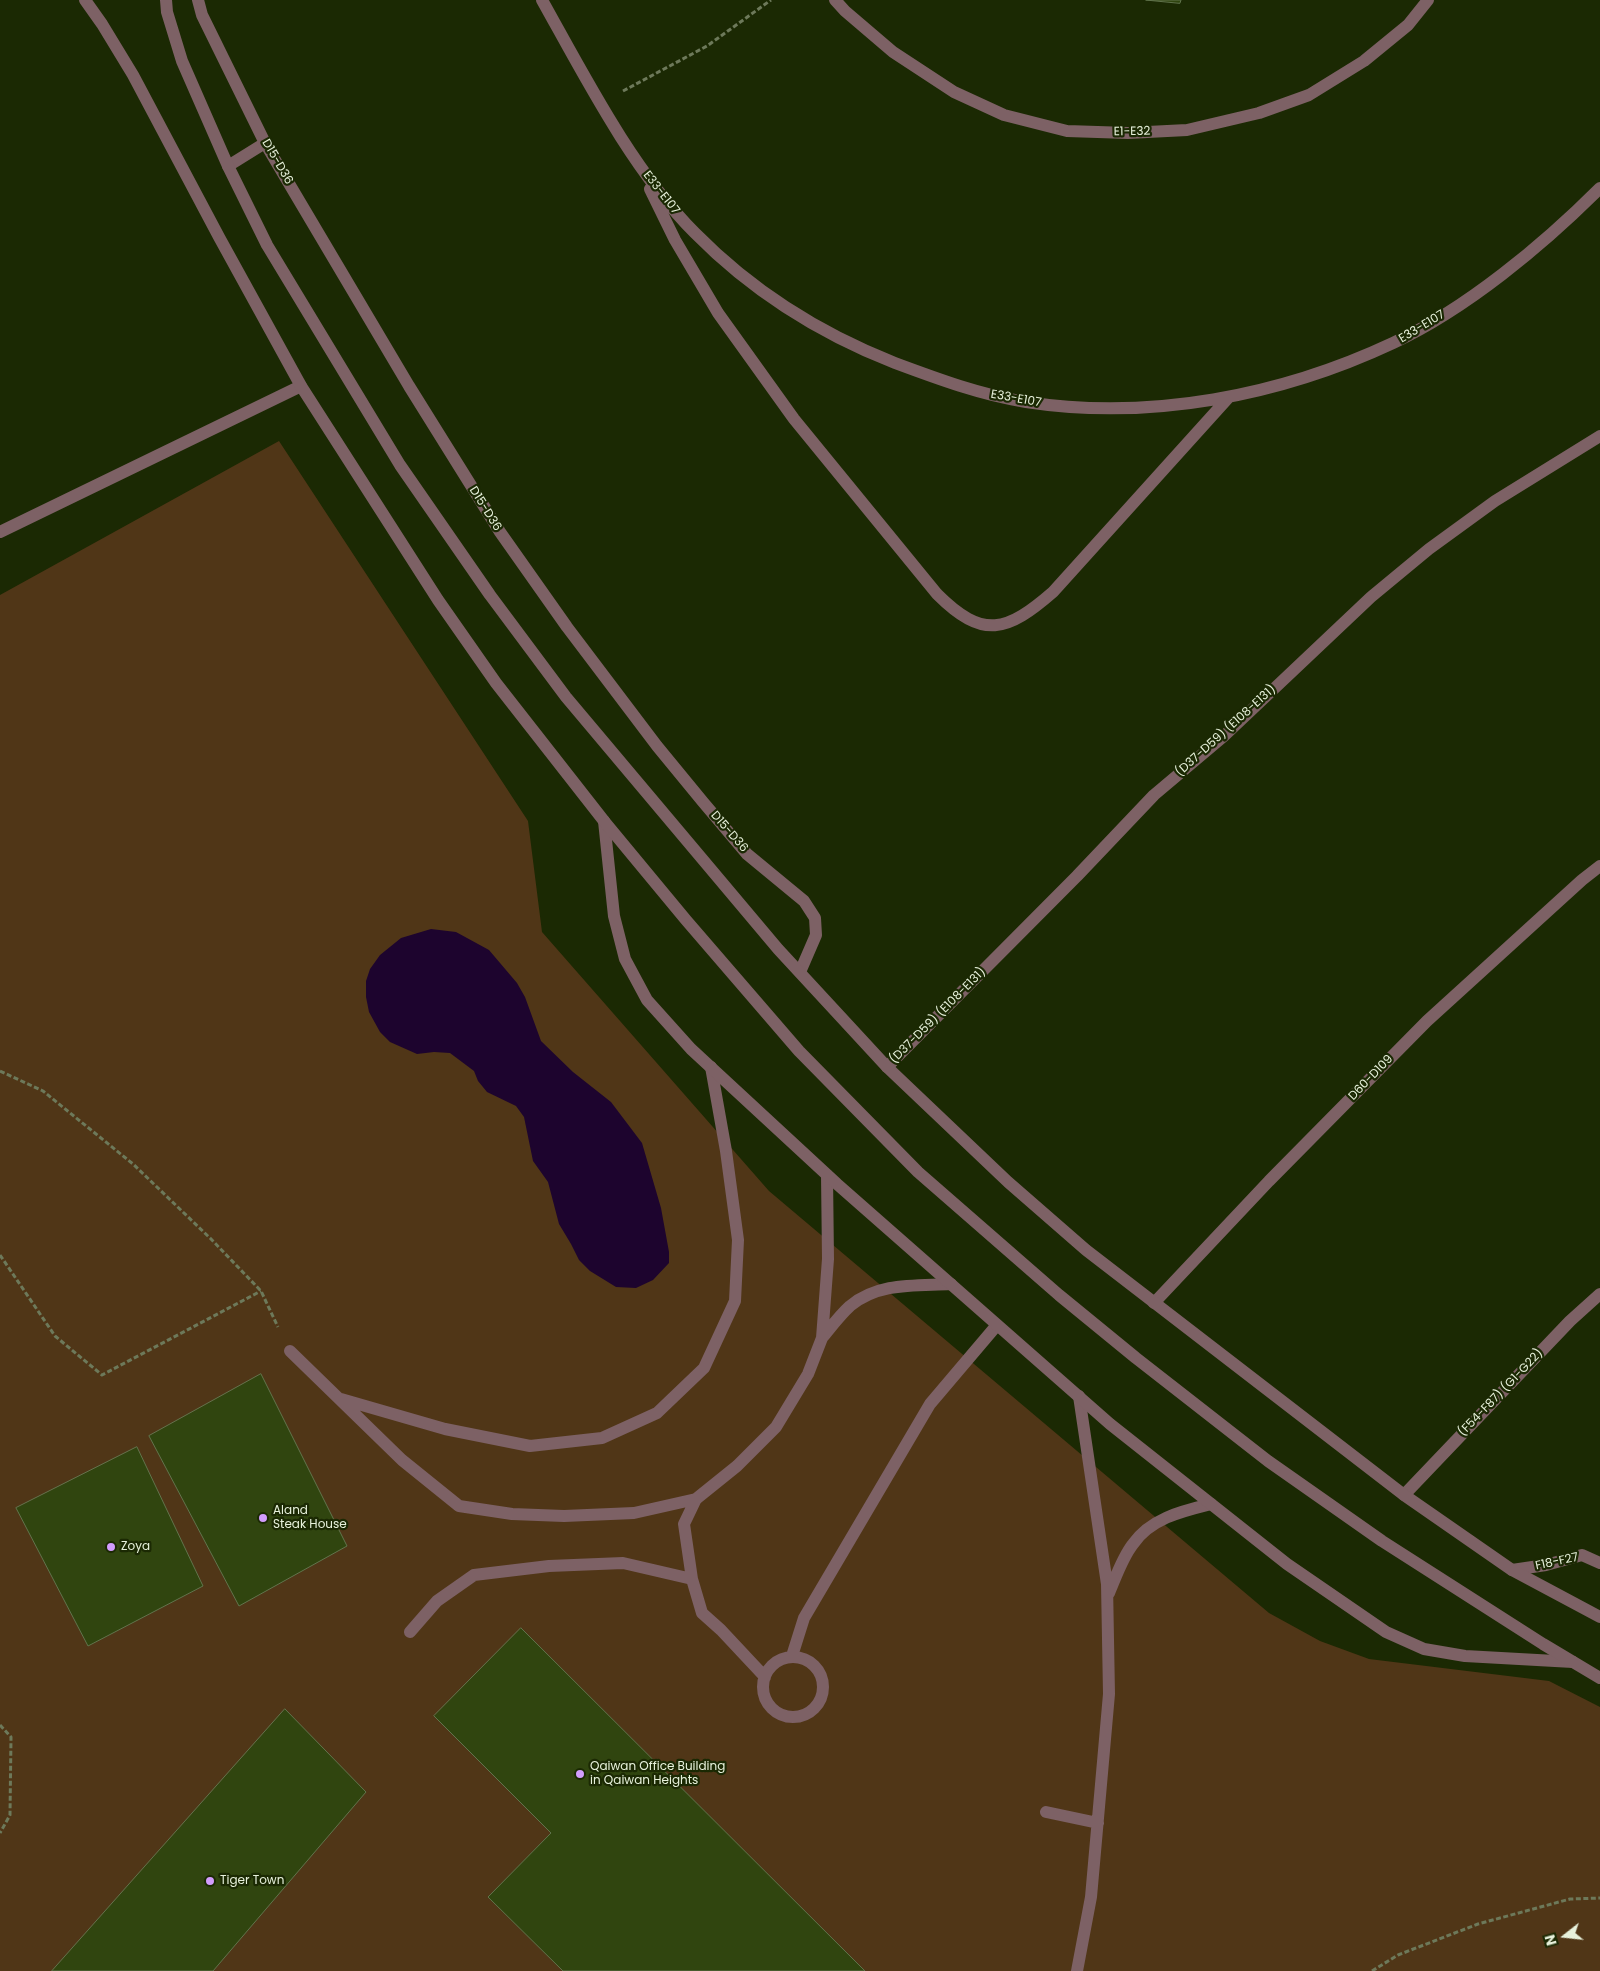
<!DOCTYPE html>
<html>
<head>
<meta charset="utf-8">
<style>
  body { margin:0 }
  #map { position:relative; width:1600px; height:1971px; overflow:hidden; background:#1b2903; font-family:Poppins,sans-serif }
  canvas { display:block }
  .north { position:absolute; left:1540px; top:1911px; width:50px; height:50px; -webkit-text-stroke:4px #1b2903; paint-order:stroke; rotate:254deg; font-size:14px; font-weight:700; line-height:20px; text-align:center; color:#e7f1db }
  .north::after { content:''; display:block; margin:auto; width:18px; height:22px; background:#e7f1db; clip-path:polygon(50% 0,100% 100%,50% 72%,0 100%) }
</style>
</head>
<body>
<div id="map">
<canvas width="1600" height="1971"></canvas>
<div class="north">N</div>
</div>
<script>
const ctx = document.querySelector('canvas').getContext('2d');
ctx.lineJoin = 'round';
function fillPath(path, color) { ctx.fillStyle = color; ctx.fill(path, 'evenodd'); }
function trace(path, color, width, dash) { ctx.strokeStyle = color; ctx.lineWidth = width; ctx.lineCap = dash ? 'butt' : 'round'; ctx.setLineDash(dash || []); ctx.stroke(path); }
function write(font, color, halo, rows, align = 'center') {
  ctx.font = font + ' Poppins,sans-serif'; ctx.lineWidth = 4.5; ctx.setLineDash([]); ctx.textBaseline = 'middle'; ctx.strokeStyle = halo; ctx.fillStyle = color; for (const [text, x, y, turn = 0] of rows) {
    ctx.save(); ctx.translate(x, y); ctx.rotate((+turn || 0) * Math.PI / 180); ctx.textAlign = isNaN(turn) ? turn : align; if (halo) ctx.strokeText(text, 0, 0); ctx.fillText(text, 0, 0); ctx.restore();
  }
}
fillPath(new Path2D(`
  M279 441 528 821 542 932 769 1191 1269 1613 1320 1641 1369 1659 1549 1681 1600 1707V1971H0V595Z`), '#503617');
fillPath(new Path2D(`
  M431 929 456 932 489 950 517 983 525 997 541 1041 573 1072 611 1102 642 1143 661 1208 669 1252V1263L653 1280 636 1288 616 1287 590 1271 579 1260 571 1244 559 1224 548 1182 533 1161 524 1117 516 1106 487 1092 478 1081 474 1071 450 1053 434 1052 417 1054 390 1042 380 1032 369 1012 366 997V981L370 969 380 955 401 938Z`), '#1d042e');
const building = new Path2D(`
  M1146 0H1181L1180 3Z
  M261 1374 347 1546 239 1606 149 1436Z
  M137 1447 203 1586 88 1646 16 1508Z
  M521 1628 865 1971H563L488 1897 551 1833 434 1716Z
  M285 1709 366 1792 213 1971H52Z`);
fillPath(building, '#30450f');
trace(building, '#61744c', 1);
trace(new Path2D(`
  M623 91 707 46 771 0
  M0 1071 43 1091 133 1164 211 1239 261 1291 278 1327
  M0 1255 55 1336 102 1375 261 1291
  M0 1725 11 1737 10 1815 0 1833
  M1372 1971 1398 1955 1478 1924 1570 1899 1600 1898`), '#6d795a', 3, [5, 2.5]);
trace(new Path2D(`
  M198 0 202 15 265 143 409 386 500 532 567 627 657 746 703 802 747 854 804 901 815 918 816 935 800 972
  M228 166 265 143
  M0 532 301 386
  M822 1338C831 1327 840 1315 850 1306 879 1282 916 1286 951 1284
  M290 1351 402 1460 459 1506 512 1514 564 1516 634 1513 696 1499 737 1466 776 1427 808 1374 822 1338 828 1259 827 1175
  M341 1399 445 1429 530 1446 602 1438 657 1413 704 1368 735 1301 738 1240 726 1151 711 1067
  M696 1499 684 1524 692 1579 702 1613 721 1630 765 1677
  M1512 1570 1546 1565 1582 1555 1600 1563
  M1109 1593C1116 1577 1122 1558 1133 1544 1151 1518 1183 1511 1211 1504
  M410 1632 437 1601 474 1575 549 1566 623 1563 692 1579
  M792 1656 804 1618 930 1404 997 1325
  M763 1687a30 30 0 1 1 60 0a30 30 0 1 1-60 0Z
  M1046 1812 1098 1823
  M1077 1971 1091 1897 1109 1694 1107 1584 1079 1396`), '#7d6165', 12);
trace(new Path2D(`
  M542 0C585 77 633 171 695 233 751 290 821 334 895 363 938 379 981 395 1026 402 1150 421 1280 396 1393 343 1466 309 1543 245 1600 188
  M835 0 845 11 893 52 954 92 1004 115 1067 131 1128 133 1187 130 1259 113 1309 95 1364 61 1408 25 1428 0
  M650 189 675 240 718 313 794 419 937 594C983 640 1007 632 1053 592L1229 397
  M604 821 614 916 625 959 647 1000 691 1049 837 1184 1110 1424 1287 1564 1386 1632 1424 1649 1465 1656 1573 1662
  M887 1067 1077 876 1154 795 1224 736 1371 597 1429 549 1495 501 1600 436
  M1154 1303 1269 1181 1427 1021 1582 880 1600 866
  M1404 1495 1570 1321 1600 1294`), '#7d6165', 12);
trace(new Path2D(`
  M85 0 102 24 133 75 219 237 301 386 438 600 496 683 604 821 686 920 799 1051 918 1172 1059 1295 1136 1358 1268 1461 1382 1541 1543 1644 1600 1678
  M166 0 167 12 182 61 228 166 267 245 400 465 490 595 566 697 778 949 887 1067 1008 1182 1086 1250 1404 1495 1512 1570 1600 1617`), '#7d6165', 12);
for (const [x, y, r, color] of [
  [263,1518,5,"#d29dfd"],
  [111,1547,5,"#d29dfd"],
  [580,1774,5,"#d29dfd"],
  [210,1881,5,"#d29dfd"]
]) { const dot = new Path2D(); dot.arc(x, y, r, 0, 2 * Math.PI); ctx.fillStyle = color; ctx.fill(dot); trace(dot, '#1b2903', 2); }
write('12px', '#e7f1db', '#1b2903', [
  ["E1-E32",1132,132,-1],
  ["D15-D36",277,162,60],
  ["E33-E107",661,193,52],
  ["E33-E107",1422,327,-31],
  ["E33-E107",1016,399,10],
  ["D15-D36",485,509,58],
  ["(D37-D59) (E108-E131)",1226,731,-42],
  ["D15-D36",729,832,49],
  ["(D37-D59) (E108-E131)",938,1016,-45],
  ["D60-D109",1371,1078,-46],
  ["(F54-F87) (G1-G22)",1501,1393,-46],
  ["F18-F27",1557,1562,-12]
]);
write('12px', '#e7f1db', '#1b2903', [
  ["Aland",273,1511],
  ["Steak House",273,1525],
  ["Zoya",121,1547],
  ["Qaiwan Office Building",590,1767],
  ["in Qaiwan Heights",590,1781],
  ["Tiger Town",220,1881]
], 'left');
</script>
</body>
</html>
